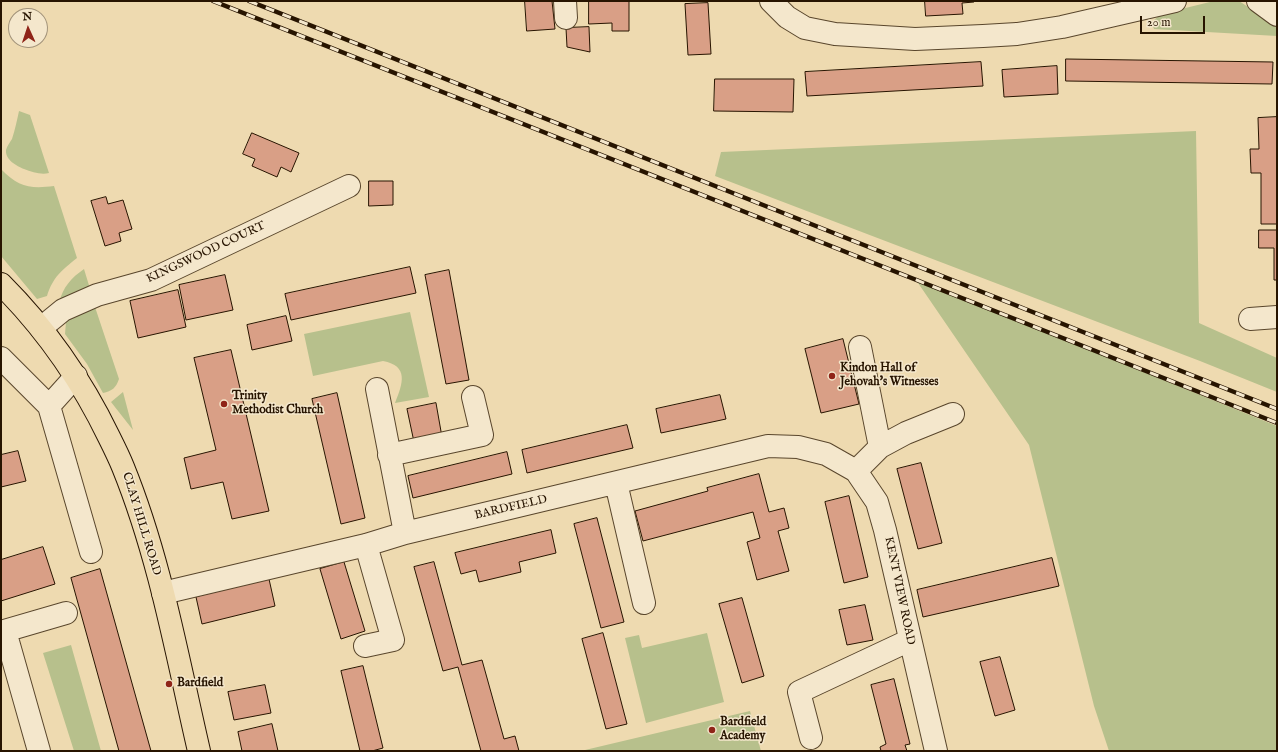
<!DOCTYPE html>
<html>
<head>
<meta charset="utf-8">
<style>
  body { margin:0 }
  #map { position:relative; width:1278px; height:752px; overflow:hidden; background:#eedab0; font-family:"IM FELL English",serif }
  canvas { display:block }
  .frame { position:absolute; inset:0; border:2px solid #271400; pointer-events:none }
  .north { position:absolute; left:8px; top:8px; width:40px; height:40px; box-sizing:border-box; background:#f4e7cc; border:1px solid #a2937a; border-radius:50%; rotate:357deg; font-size:11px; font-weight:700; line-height:16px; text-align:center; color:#271400 }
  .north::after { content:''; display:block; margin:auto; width:14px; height:18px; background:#8f2418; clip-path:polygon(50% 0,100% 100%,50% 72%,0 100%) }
  .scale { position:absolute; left:1140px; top:16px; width:65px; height:18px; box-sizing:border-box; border:2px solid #271400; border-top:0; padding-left:5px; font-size:12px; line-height:14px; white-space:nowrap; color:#271400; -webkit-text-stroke:3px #f4e7cc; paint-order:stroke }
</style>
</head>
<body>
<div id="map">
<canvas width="1278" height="752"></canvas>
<div class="frame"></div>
<div class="north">N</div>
<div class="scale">20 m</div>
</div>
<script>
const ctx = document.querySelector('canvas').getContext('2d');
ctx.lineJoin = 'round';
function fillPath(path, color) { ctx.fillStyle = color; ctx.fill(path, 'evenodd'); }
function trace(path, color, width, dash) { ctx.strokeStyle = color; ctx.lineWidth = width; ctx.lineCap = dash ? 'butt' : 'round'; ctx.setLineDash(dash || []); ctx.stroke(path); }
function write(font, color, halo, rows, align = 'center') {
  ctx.font = font + ' "IM FELL English",serif'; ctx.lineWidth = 3; ctx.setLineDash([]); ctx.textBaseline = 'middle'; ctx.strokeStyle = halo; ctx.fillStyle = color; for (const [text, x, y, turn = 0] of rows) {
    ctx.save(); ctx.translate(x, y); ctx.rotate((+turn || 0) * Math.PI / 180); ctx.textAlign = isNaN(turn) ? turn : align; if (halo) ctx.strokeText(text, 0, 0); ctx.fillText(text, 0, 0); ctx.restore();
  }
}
fillPath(new Path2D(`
  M1214 1H1239L1277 26V36L1154 29 1153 26 1154 20 1161 14Z
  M19 111 30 115 49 173C41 175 32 172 24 169 17 166 5 160 6 150 7 146 10 142 12 139 15 130 17 120 19 111Z
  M1196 131 1199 323 1277 358V392L1200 361 715 176 721 152Z
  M1 169C18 187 30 189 54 186L77 258C61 271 53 277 47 296L37 299 1 256Z
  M84 269 91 292 59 303C63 287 71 278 84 269Z
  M916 280 1277 426V751H1109L1094 706 1029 445Z
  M94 304 119 379C116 388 112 391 103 393L87 364 65 334 66 322 69 315Z
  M410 312 429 397 395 403C403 383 409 366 383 361L313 376 304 334Z
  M123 392 133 430 111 402Z
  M707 633 724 702 646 723 625 638 639 635 642 648Z
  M71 645 101 751H74L43 653Z
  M750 711 761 751H585V750Z`), '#b7c08c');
const building = new Path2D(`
  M525 1H552L555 29 527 31Z
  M589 1H629V31H612V23L589 24Z
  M925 1H974V2L962 3 963 14 926 16Z
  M708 3 711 54 688 55 685 4Z
  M589 27 590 52 567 47 566 28Z
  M1066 59 1273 62 1272 84 1066 81Z
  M981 62 983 86 807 96 805 72Z
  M1057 66 1058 94 1004 97 1002 70Z
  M715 79H794L793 112 714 111Z
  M1277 117V224H1261V173H1251L1250 149H1259L1258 118Z
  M252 133 299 153 291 172 281 167 277 177 252 166 255 159 243 154Z
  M369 181H393V205L369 206Z
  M106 197 108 204 123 200 132 229 119 233 121 241 105 246 91 201Z
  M1259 230H1277V280H1274V248H1259Z
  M410 267 416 293 291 320 285 294Z
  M449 270 469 380 446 384 425 275Z
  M225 275 233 310 186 320 179 285Z
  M178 290 186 327 138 338 130 301Z
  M286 316 292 341 252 350 247 325Z
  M843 339 859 404 821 413 805 349Z
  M231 350 269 511 232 519 223 482 191 489 184 458 216 450 194 358Z
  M337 393 365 518 341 524 312 399Z
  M720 395 726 419 661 433 656 409Z
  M436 403 442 437 414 442 407 409Z
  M627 425 633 448 527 473 522 450Z
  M18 451 26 481 1 487V455Z
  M507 452 512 474 413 498 408 476Z
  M921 463 942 543 918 549 897 469Z
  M759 474 769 512 784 508 789 528 778 531 789 571 757 580 747 542 760 538 753 512 643 541 635 511 708 491 707 488Z
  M849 496 868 577 844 583 825 502Z
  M597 518 624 622 601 628 574 524Z
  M551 530 556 553 519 562 521 572 479 582 476 570 461 574 455 553Z
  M43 547 55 584 1 601V560Z
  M1052 558 1059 586 923 617 917 590Z
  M344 562 365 631 341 639 320 569Z
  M434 562 462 665 482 660 504 739 515 736 519 751H481L458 667 443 671 414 567Z
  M100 569 151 751H119L71 578Z
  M269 579 275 606 202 624 196 597Z
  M742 598 764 676 742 683 719 604Z
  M865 605 873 640 847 645 839 610Z
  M603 633 627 724 606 729 582 639Z
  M1000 657 1015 710 995 716 980 662Z
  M363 666 383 748 372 751H360L341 671Z
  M894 679 910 744 905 745 907 751H881L880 747 886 744 871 685Z
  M265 685 271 713 234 720 228 692Z
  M272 724 278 751H242L238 732Z`);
fillPath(building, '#d99f86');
trace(building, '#271400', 1);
const minor = new Path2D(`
  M565 1 566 18
  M771 1 787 17 805 28 835 34 915 39 983 36 1017 34 1062 27 1175 1
  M1258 1 1277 15
  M1250 319 1277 317
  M41 328 63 310 97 295 151 280 349 186
  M860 347 880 447
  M1 358 49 406
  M76 376 49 406 91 552
  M377 389 405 533
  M389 455 482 435 473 397
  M856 471 880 447 906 433 953 414
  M616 483 644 603
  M163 593 366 545 405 533 768 446 798 447 826 454 856 471 877 502 885 530 936 751
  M5 631 39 751
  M1 632 66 613
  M365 646 393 640 366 545
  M811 738 799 692 910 640`);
const major = new Path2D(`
  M1 284C46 329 81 379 109 437 114 447 119 457 123 467 160 558 177 656 199 751`);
trace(minor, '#59462c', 24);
trace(major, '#271400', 24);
trace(minor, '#f4e7cc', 22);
trace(major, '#eedab0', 22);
const rail = new Path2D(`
  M213 1 1277 423
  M249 1 1277 409`);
trace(rail, '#271400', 4.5);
trace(rail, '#f4e7cc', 3, [9]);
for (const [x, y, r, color] of [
  [832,376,4,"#8f2418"],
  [224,404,4,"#8f2418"],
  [169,684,4,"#8f2418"],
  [712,730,4,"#8f2418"]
]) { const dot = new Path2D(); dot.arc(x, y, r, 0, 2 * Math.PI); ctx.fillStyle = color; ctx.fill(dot); trace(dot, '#f4e7cc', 1.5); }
write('12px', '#271400', '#f4e7cc', [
  ["KINGSWOOD COURT",206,253,-25],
  ["BARDFIELD",511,508,-13],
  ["CLAY HILL ROAD",141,524,73],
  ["KENT VIEW ROAD",899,591,78]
]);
write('bold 12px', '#271400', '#f4e7cc', [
  ["Kindon Hall of",840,369],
  ["Jehovah's Witnesses",840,383],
  ["Trinity",232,397],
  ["Methodist Church",232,411],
  ["Bardfield",177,684],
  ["Bardfield",720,723],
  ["Academy",720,737]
], 'left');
</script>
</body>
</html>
